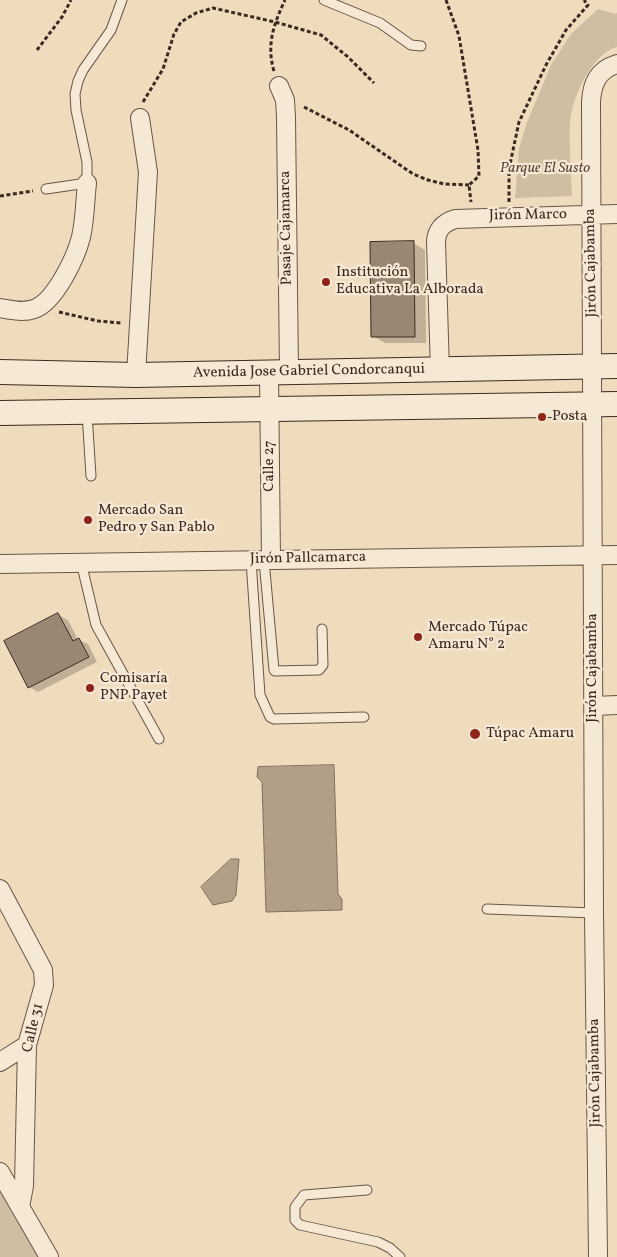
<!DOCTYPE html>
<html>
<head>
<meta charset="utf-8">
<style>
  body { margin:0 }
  canvas { display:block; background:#efdcbd }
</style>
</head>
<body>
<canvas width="617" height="1257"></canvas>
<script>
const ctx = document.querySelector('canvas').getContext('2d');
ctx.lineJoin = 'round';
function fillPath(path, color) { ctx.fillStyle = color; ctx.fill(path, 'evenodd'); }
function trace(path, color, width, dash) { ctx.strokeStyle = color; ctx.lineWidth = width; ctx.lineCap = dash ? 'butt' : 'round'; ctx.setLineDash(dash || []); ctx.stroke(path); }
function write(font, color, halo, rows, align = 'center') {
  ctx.font = font + ' Vollkorn,serif'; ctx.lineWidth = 4.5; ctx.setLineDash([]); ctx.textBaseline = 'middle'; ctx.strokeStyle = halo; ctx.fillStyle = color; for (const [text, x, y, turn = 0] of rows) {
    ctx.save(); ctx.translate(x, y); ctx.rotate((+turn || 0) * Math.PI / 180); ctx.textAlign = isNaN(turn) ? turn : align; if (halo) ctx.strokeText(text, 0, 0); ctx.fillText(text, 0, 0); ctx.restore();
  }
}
fillPath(new Path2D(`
  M598 9 616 14 617 12V47C592 53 572 98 570 122 569 146 571 172 572 196L515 198 519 149 526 125 551 65 571 34Z
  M0 1188 41 1257H0Z`), '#d0bea3');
const water = new Path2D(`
  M334 765 338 894 342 899V910L266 912 262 782 257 777 258 767Z
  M231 859H239L236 895 232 901 213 905 201 887Z`);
fillPath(water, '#b29f88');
trace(water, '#82705f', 1);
fillPath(new Path2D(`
  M413 243 425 250 426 343H385L373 336Z
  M58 615 68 620 78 640 88 644 97 662 38 692 29 687Z`), '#0003');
const building = new Path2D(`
  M414 241 415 337H371L370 242Z
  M58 613 73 641 79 638 89 657 28 688 4 641Z`);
fillPath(building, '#998773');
trace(building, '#3b2a22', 1);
const lane = new Path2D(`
  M324 0 380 23 411 45 421 46
  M46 189 87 183V162L76 110 75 94 78 81 83 70 111 30 122 0
  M87 413 91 476
  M251 560 260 695 270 717 274 719 364 717
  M264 560 274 670 275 671 319 670 323 665 322 629
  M81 562 96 625 159 739
  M487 909 594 913
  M367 1190 304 1195 295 1207V1220L300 1225 378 1242 390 1248 400 1257`);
const street = new Path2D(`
  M279 86 285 100 286 117 289 372
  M0 308C11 310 23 313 34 309 55 302 76 257 81 237 85 220 85 201 87 183
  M440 371 436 241C437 229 443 223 455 219L617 214
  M269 373 271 560
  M136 375 148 172 140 118
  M0 564 617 555
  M594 706 617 705
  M0 889 43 970 44 985 27 1045 24 1186 20 1207
  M0 1062 27 1045
  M0 1172 49 1257
  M598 1257 594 913 591 102C592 83 598 70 617 64`);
const secondary = new Path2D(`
  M0 372 136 375 617 366
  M0 413 617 404`);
trace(lane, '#685649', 11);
trace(street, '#685649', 20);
trace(secondary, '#3b2a22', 26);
trace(new Path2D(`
  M446 0 459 36 478 150 479 176 469 185 471 202
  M37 50 62 17 71 0
  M274 71C266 44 274 24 285 0
  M143 102 163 69 174 34 181 22 196 13 213 8 275 22 321 35 348 57 374 83
  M304 107 349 130 413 174 428 180 444 184 469 185
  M0 196 33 191
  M509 202V169L519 122 546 65 566 30 588 5 584 0
  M59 312 98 321 121 323`), '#3b2a22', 3, [4, 2.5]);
trace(lane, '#f5e8d4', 9);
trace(street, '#f5e8d4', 18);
trace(secondary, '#f5e8d4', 24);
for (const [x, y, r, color] of [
  [326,282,5,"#8f2418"],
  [542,417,5,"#8f2418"],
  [88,520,5,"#8f2418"],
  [418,637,5,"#8f2418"],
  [90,688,5,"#8f2418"],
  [475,734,6,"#8f2418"]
]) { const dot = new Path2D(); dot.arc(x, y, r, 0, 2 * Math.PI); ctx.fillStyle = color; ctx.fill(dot); trace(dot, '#f5e8d4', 2); }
write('italic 15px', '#59483c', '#f5e8d4', [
  ["Parque El Susto",545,169]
]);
write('15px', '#3b2a22', '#f5e8d4', [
  ["Jirón Marco",528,216,-1],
  ["Pasaje Cajamarca",287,228,-91],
  ["Jirón Cajabamba",592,263,-91],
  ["Avenida Jose Gabriel Condorcanqui",309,372,-1],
  ["Calle 27",270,466,-90],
  ["Jirón Pallcamarca",308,559,-1],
  ["Jirón Cajabamba",593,668,-90],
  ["Calle 31",34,1028,-77],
  ["Jirón Cajabamba",596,1073,-91]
]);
write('15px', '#3b2a22', '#f5e8d4', [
  ["Institución",336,273],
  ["Educativa La Alborada",336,290],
  ["Posta",552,417],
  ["Mercado San",98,511],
  ["Pedro y San Pablo",98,528],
  ["Mercado Túpac",428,628],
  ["Amaru N° 2",428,645],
  ["Comisaría",100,679],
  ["PNP Payet",100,696],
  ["Túpac Amaru",486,734]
], 'left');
</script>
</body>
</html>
